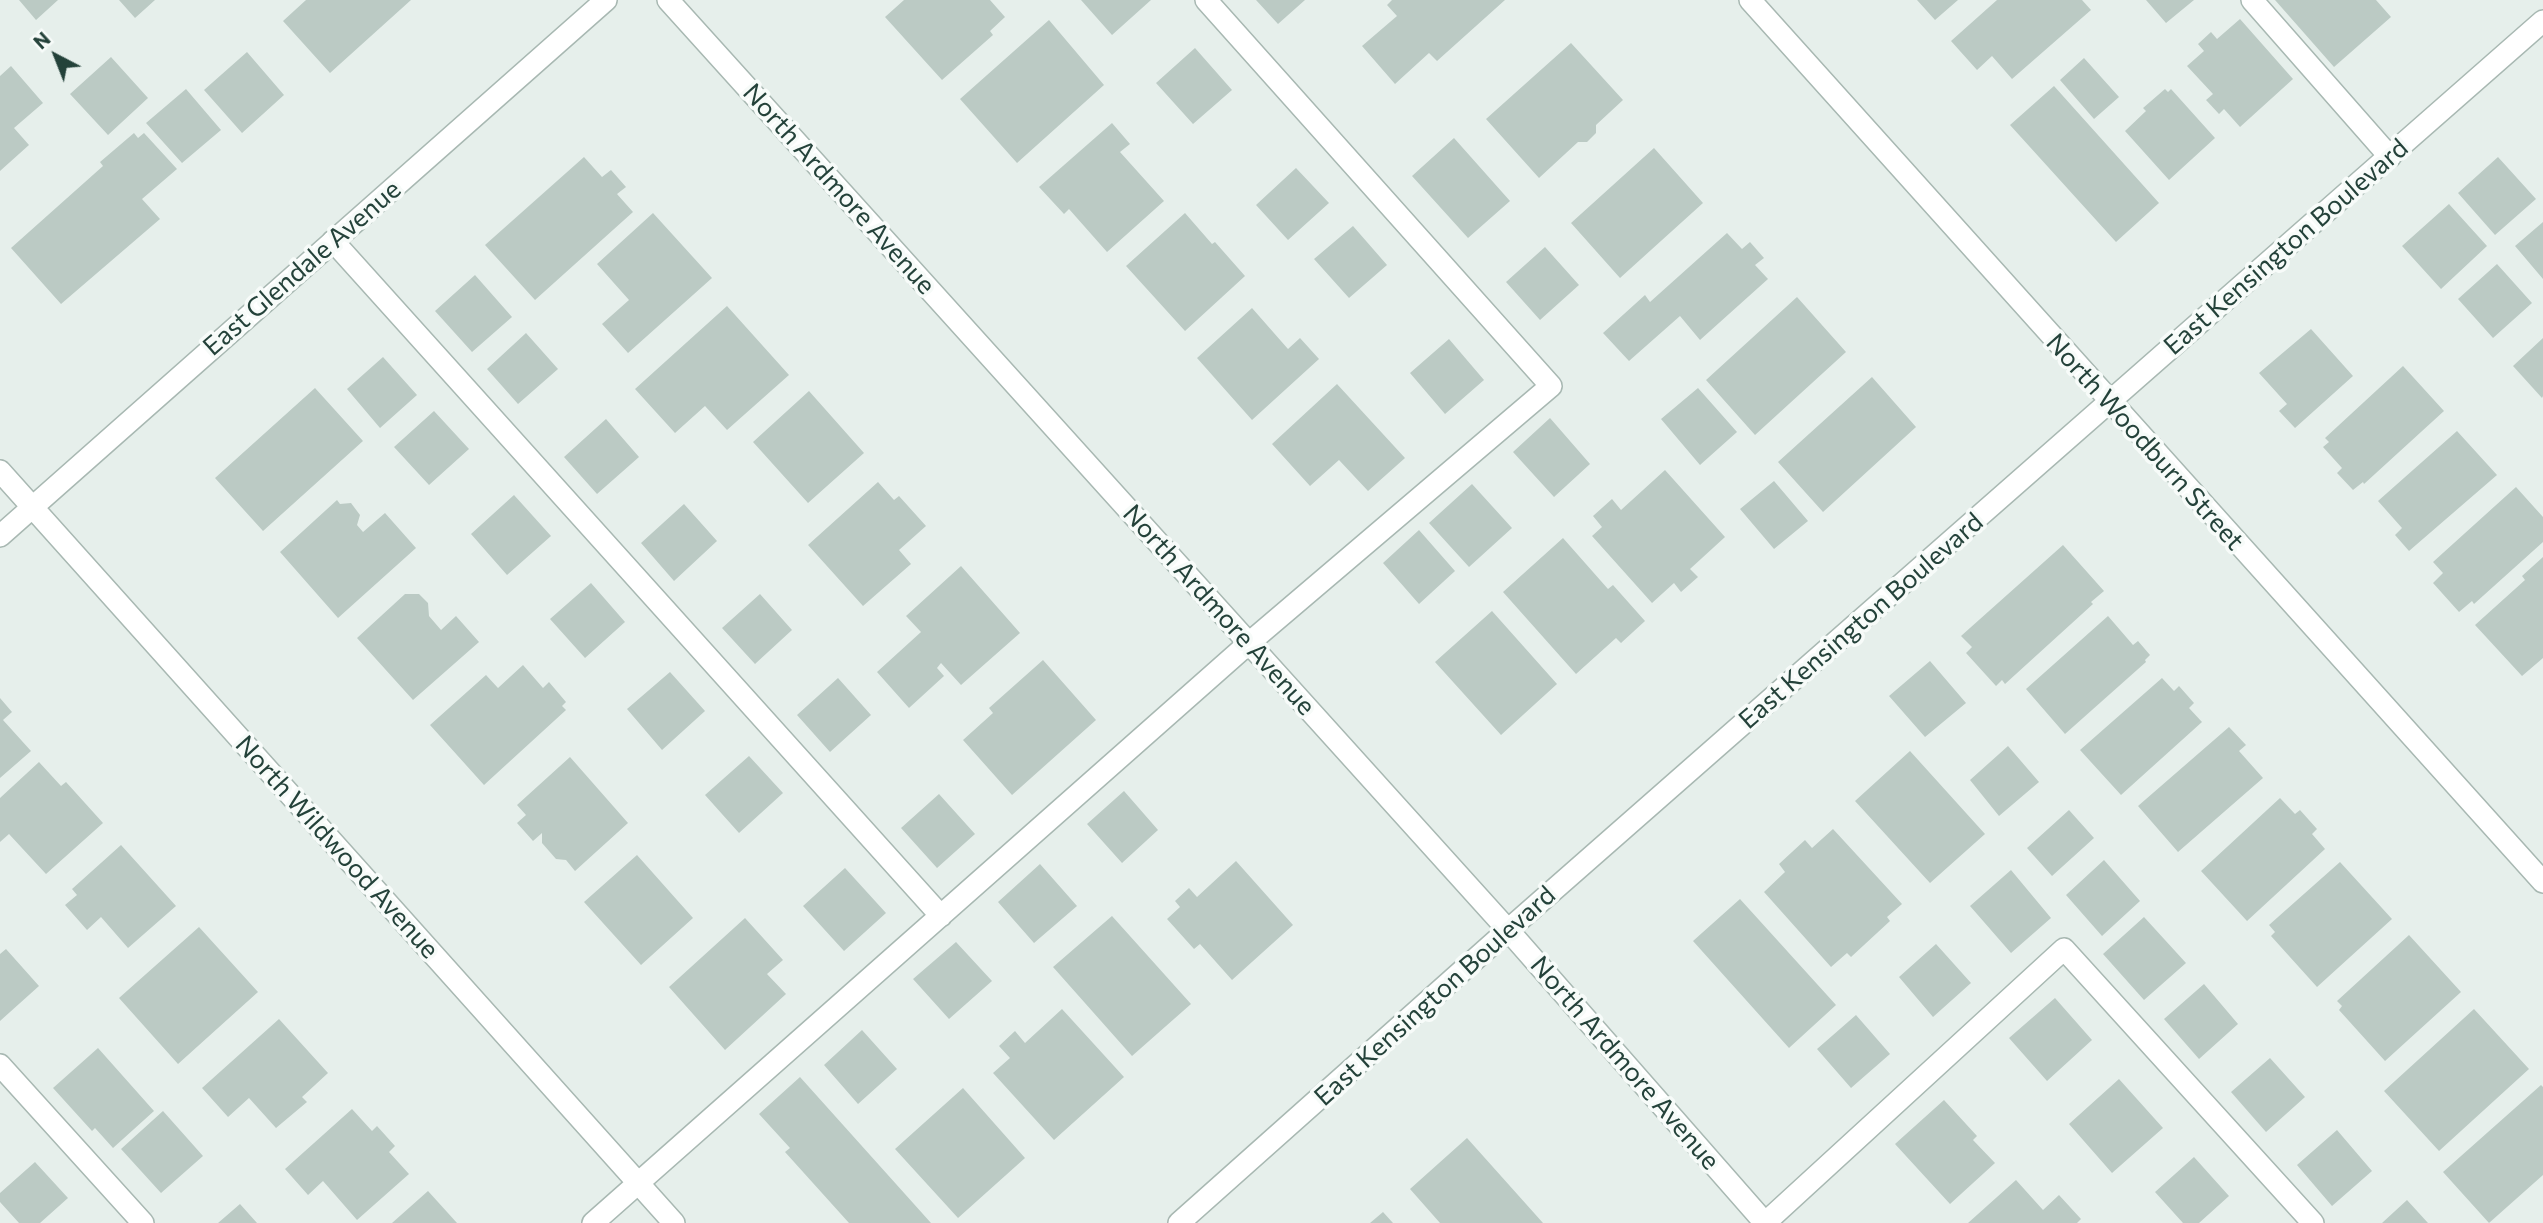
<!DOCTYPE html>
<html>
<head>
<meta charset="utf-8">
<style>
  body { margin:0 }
  #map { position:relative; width:2543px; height:1223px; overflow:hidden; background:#e6efeb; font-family:Commissioner,sans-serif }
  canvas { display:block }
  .north { position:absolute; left:21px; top:21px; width:70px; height:70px; -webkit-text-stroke:5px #f7fbf9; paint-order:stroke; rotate:318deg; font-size:19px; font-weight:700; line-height:28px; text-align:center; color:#24423a }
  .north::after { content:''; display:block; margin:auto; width:24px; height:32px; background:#24423a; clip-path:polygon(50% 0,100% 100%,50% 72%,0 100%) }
</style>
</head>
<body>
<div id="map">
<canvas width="2543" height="1223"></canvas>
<div class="north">N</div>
</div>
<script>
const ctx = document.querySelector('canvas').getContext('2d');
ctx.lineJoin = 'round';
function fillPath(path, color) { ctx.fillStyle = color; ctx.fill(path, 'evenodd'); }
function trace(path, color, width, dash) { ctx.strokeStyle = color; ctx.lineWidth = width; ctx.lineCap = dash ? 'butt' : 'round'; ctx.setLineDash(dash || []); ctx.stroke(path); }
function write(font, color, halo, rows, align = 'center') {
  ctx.font = font + ' Commissioner,sans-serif'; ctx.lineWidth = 7; ctx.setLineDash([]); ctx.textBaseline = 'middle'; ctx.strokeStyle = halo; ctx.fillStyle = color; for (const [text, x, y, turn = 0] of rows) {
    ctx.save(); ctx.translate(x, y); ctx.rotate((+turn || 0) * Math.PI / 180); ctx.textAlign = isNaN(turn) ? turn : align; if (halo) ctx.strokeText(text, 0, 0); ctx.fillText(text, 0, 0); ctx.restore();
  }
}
fillPath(new Path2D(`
  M19 0H58L36 20Z
  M119 0H155L135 18Z
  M306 0H411L330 73 283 21Z
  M904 0H990L1005 17 990 31 993 35 942 80 885 17Z
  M1081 0H1151L1112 35Z
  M1256 0H1305L1278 24Z
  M1392 0H1505L1437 61 1429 53 1395 84 1362 46 1397 16 1387 5Z
  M1917 0H1958L1935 20Z
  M1997 0H2082L2091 10 2012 79 1992 56 1977 70 1951 41Z
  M2146 0H2194L2166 23Z
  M2275 0H2376L2391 17 2334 67Z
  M2240 19 2293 79 2240 127 2224 109 2219 114 2206 100 2213 94 2187 66 2204 51 2198 44 2211 32 2217 39Z
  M1049 20 1104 85 1017 163 960 99Z
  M1571 43 1623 100 1596 125V133L1587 142H1578L1539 178 1486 119Z
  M1195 48 1232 90 1193 124 1156 83Z
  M247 52 284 95 242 133 204 90Z
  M111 57 148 98 108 135 70 94Z
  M2084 58 2119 97 2094 119 2060 80Z
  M11 66 43 103 14 128 29 145 0 171V76Z
  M2054 86 2159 203 2116 242 2010 125Z
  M186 89 221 130 182 163 146 123Z
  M2165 89 2168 92 2171 89 2215 138 2169 180 2125 131 2146 111 2143 108Z
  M1112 123 1130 144 1120 152 1164 201 1107 252 1069 209 1064 214 1039 187Z
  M134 133 138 138 144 133 177 169 142 199 160 219 61 304 11 248 103 166 100 162Z
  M1454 138 1510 201 1468 238 1412 176Z
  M1654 148 1703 203 1620 278 1571 223Z
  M584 157 602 177 611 170 626 187 617 194 633 212 535 300 485 245Z
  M2498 157 2536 199 2495 235 2458 193Z
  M1296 168 1329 203 1288 240 1256 205Z
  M2449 204 2487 246 2441 289 2402 246Z
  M653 213 712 278 628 353 602 324 629 300 597 264Z
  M1185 213 1212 244 1215 242 1245 276 1185 331 1126 266Z
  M2543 222V279L2515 246Z
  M1353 226 1387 265 1349 298 1314 259Z
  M1727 233 1742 249 1750 242 1764 258 1755 265 1768 279 1700 340 1680 316 1629 361 1603 333 1645 295 1650 302Z
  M1545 247 1579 285 1540 320 1506 282Z
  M2497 264 2532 303 2493 338 2458 299Z
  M475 275 512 317 472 352 435 311Z
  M1797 297 1846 352 1755 435 1706 380Z
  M727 306 789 375 727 430 705 406 675 433 635 389Z
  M1252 308 1288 349 1300 338 1319 359 1252 420 1197 358Z
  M2311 329 2353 376 2295 428 2279 411 2287 404 2259 373Z
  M526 333 558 369 518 404 487 369Z
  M2543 338V396L2542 398 2513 366Z
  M1449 339 1484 380 1445 414 1410 373Z
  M383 357 417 395 380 428 347 389Z
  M2403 366 2444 411 2364 484 2363 482 2353 490 2337 473 2342 468 2323 447 2329 442 2325 438Z
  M1872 377 1916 427 1823 512 1778 462Z
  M1337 384 1405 458 1368 491 1339 460 1310 486 1272 444Z
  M315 388 363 441 263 531 215 478Z
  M1698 388 1737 432 1700 465 1661 419Z
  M809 391 864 453 808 503 753 442Z
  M434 411 469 449 429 485 394 447Z
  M1550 418 1590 464 1554 497 1513 452Z
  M606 419 639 457 597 494 564 457Z
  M2457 431 2497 475 2409 551 2395 535 2402 528 2378 501Z
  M1665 470 1725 537 1690 569 1698 577 1681 592 1674 583 1652 603 1592 536 1602 527 1593 516 1612 499 1621 510Z
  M1774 481 1808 521 1774 549 1740 509Z
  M878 482 894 500 899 496 926 526 899 550 911 564 863 606 808 545Z
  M1472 484 1512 528 1469 567 1429 523Z
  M2516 487 2543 517V542L2474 604 2472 601 2459 612 2433 583 2443 573 2433 562Z
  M514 495 551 536 507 575 471 534Z
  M337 500 340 504 351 503 360 515 357 525 363 532 385 513 416 548 338 618 280 552Z
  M684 504 717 541 674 581 641 543Z
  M1419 530 1455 571 1419 604 1383 563Z
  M1563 538 1608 589 1613 585 1645 621 1621 643 1616 638 1576 674 1503 592Z
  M2063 545 2104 591 2091 602 2093 604 2005 684 2002 680 1996 686 1966 653 1972 647 1961 636Z
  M2543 557V658L2522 676 2475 625 2525 580 2522 576Z
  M961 566 1020 633 961 685 941 663 937 668 944 676 909 708 877 672 921 632 906 616Z
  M591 583 625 622 585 658 550 619Z
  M405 594H419L428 603 429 616 441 630 456 616 479 642 413 700 357 638Z
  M760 594 792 630 755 664 722 628Z
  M1492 611 1557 684 1501 735 1435 662Z
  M2108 616 2133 645 2138 641 2150 655 2145 660 2146 662 2065 734 2026 689Z
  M1043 660 1096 720 1012 795 963 740 993 713 989 708Z
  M1930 661 1966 703 1925 737 1889 696Z
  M523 665 543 688 549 682 566 702 562 706 566 710 484 785 430 725 486 675 498 688Z
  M670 672 705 711 662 750 627 709Z
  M838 678 871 715 830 752 797 715Z
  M2162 678 2174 691 2179 686 2194 703 2189 708 2202 722 2121 795 2080 750Z
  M0 698 12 712 3 720 31 751 0 778Z
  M2229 727 2246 745 2239 751 2263 778 2178 852 2138 806Z
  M2008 746 2039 782 1999 816 1970 780Z
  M1910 751 1985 834 1930 883 1855 801Z
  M749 756 783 793 739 833 705 795Z
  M570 757 628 823 575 871 566 860 556 859 542 843V833L533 841 517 823 526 815 517 805Z
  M39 762 61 786 66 782 103 823 46 874 9 834 0 842V798Z
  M1124 791 1158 830 1122 863 1087 824Z
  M939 794 975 834 937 868 901 828Z
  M2280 798 2295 814 2300 810 2317 829 2312 834 2325 849 2247 921 2201 871Z
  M2069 810 2094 838 2052 876 2027 848Z
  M1833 829 1902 904 1887 917 1890 921 1851 957 1847 953 1831 967 1764 892 1785 872 1779 864 1805 840 1812 848Z
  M121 845 176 906 128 948 101 917 87 930 65 905 77 895 72 889Z
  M637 855 693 918 641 965 584 902Z
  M2104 860 2140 901 2102 936 2066 895Z
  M1236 861 1293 925 1232 980 1200 944 1194 949 1167 919 1180 907 1175 901 1189 888 1197 897Z
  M2340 862 2392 919 2317 987 2271 936 2275 932 2269 925Z
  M1040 864 1077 906 1034 943 998 902Z
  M845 868 886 913 844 951 803 906Z
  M2011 870 2051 918 2011 953 1970 906Z
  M1740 899 1836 1005 1789 1048 1693 941Z
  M1112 916 1191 1004 1132 1056 1053 967Z
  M2144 917 2186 963 2144 1000 2103 954Z
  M745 918 783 960 767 974 786 994 725 1050 669 987Z
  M199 927 258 992 178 1064 119 998Z
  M2409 935 2461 992 2385 1061 2339 1010 2342 1006 2337 1001Z
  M956 942 992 981 949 1019 913 979Z
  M1936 944 1971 983 1933 1017 1899 977Z
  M6 949 39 986 0 1021V954Z
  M2204 984 2238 1024 2199 1059 2164 1019Z
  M2055 998 2092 1040 2047 1081 2009 1038Z
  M1062 1009 1124 1077 1054 1140 993 1073 1010 1058 999 1046 1015 1031 1025 1043Z
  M2474 1009 2529 1069 2439 1151 2384 1091Z
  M1856 1015 1890 1054 1851 1088 1817 1049Z
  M279 1019 328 1073 302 1097 307 1102 276 1128 249 1098 228 1117 202 1088Z
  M862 1030 897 1069 858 1104 824 1065Z
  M98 1048 154 1111 113 1148 95 1128 92 1131 53 1088Z
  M2270 1058 2305 1097 2266 1132 2231 1092Z
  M800 1077 931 1223H849L785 1152 790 1148 759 1114Z
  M2119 1079 2163 1128 2112 1173 2069 1124Z
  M2541 1085 2543 1087V1175L2489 1223 2443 1172Z
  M963 1088 1025 1158 958 1218 895 1149Z
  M1944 1100 1977 1136 1973 1140 1995 1163 1950 1204 1895 1144Z
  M352 1109 372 1131 377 1126 395 1146 389 1152 409 1174 357 1220 323 1181 308 1195 285 1169Z
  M163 1111 203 1156 161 1193 121 1149Z
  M2337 1130 2372 1171 2332 1206 2297 1165Z
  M1467 1138 1543 1223H1440L1410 1189Z
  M2194 1157 2229 1196 2199 1223H2183L2155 1192Z
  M35 1162 68 1198 40 1223H19L0 1202V1193Z
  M2016 1180 2043 1210 2059 1195 2081 1219 2077 1223H1968Z
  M428 1191 457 1223H392Z
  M2407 1200 2428 1223H2382Z
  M240 1204 257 1223H218Z
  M1383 1212 1393 1223H1370Z`), '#bbcac4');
const lane = new Path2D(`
  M2252 0 2390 157
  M333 241 941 916
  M0 1065 143 1223
  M593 1223 1249 643 1551 386 1206 0
  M1765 1223 2064 949 2313 1223`);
const street = new Path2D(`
  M668 0 1508 930 1765 1223
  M1750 0 2543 882
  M0 471 674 1223
  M0 536 606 0
  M1179 1223 1508 930 2543 21`);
trace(lane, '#a8b8b2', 24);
trace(street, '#a8b8b2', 24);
trace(lane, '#fff', 21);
trace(street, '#fff', 21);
write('26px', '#24423a', '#f7fbf9', [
  ["North Ardmore Avenue",839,189,48],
  ["East Kensington Boulevard",2286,247,-41],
  ["East Glendale Avenue",302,268,-41],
  ["North Woodburn Street",2145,442,48],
  ["North Ardmore Avenue",1219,610,48],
  ["East Kensington Boulevard",1861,621,-41],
  ["North Wildwood Avenue",337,847,48],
  ["East Kensington Boulevard",1435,996,-42],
  ["North Ardmore Avenue",1625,1063,49]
]);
</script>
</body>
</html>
